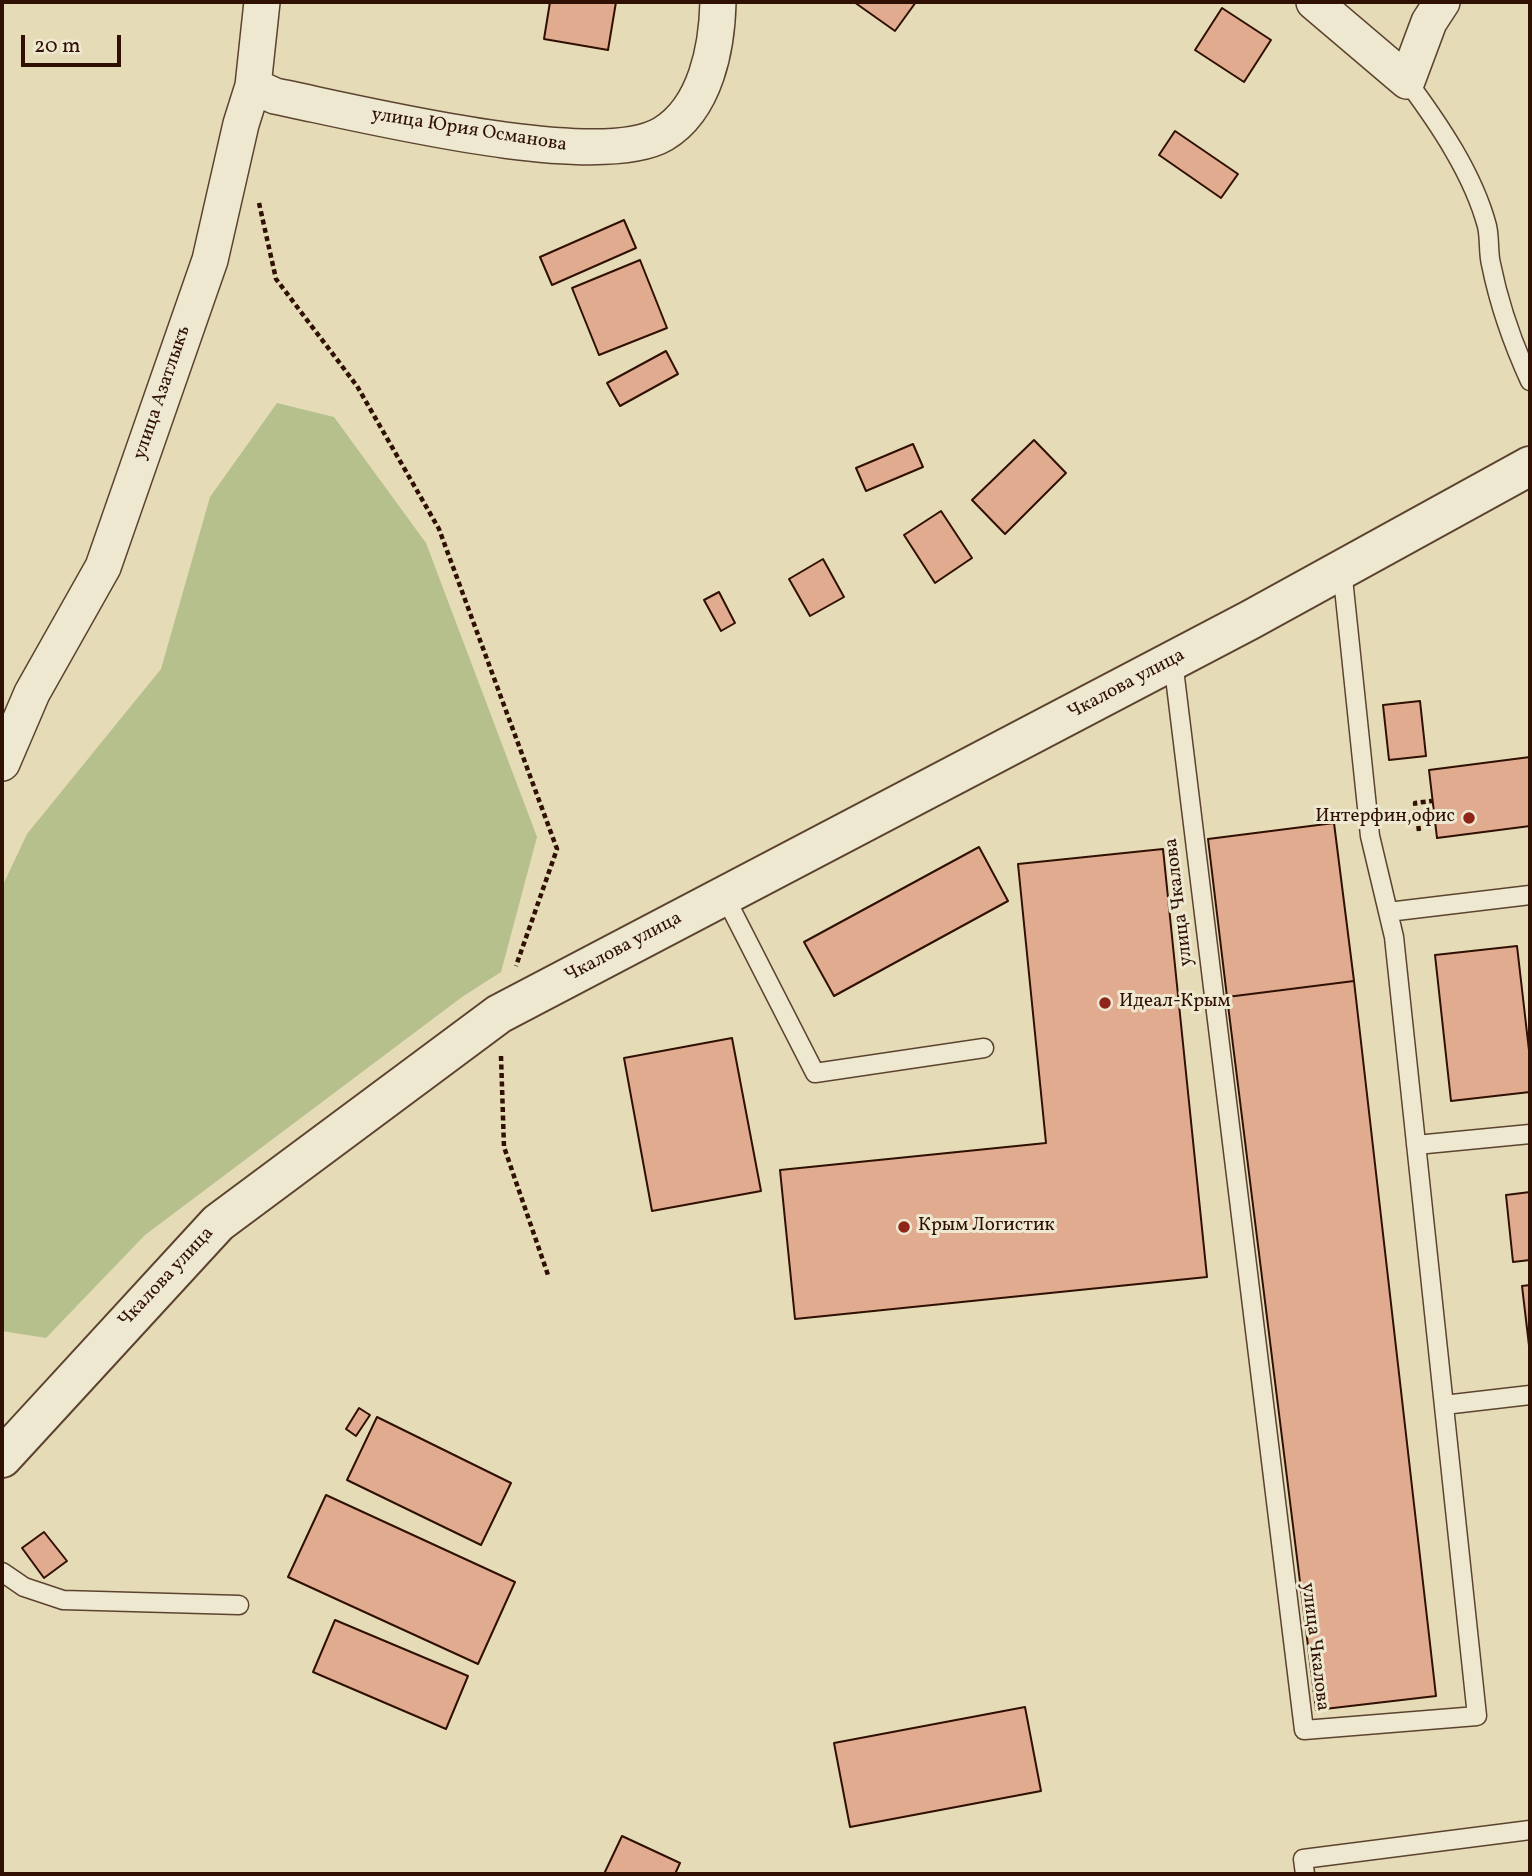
<!DOCTYPE html>
<html>
<head>
<meta charset="utf-8">
<style>
  body { margin:0 }
  #map { position:relative; width:1532px; height:1876px; overflow:hidden; background:#e5dbb7; font-family:Vollkorn,serif }
  canvas { display:block }
  .frame { position:absolute; inset:0; border:4px solid #2f1002; pointer-events:none }
  .scale { position:absolute; left:21px; top:35px; width:100px; height:32px; box-sizing:border-box; border:4px solid #2f1002; border-top:0; padding-left:9px; font-size:21px; line-height:24px; white-space:nowrap; color:#2f1002; -webkit-text-stroke:5px #eee8d0; paint-order:stroke }
</style>
</head>
<body>
<div id="map">
<canvas width="1532" height="1876"></canvas>
<div class="frame"></div>
<div class="scale">20 m</div>
</div>
<script>
const ctx = document.querySelector('canvas').getContext('2d');
ctx.lineJoin = 'round';
function fillPath(path, color) { ctx.fillStyle = color; ctx.fill(path, 'evenodd'); }
function trace(path, color, width, dash) { ctx.strokeStyle = color; ctx.lineWidth = width; ctx.lineCap = dash ? 'butt' : 'round'; ctx.setLineDash(dash || []); ctx.stroke(path); }
function write(font, color, halo, rows, align = 'center') {
  ctx.font = font + ' Vollkorn,serif'; ctx.lineWidth = 6; ctx.setLineDash([]); ctx.textBaseline = 'middle'; ctx.strokeStyle = halo; ctx.fillStyle = color; for (const [text, x, y, turn = 0] of rows) {
    ctx.save(); ctx.translate(x, y); ctx.rotate((+turn || 0) * Math.PI / 180); ctx.textAlign = isNaN(turn) ? turn : align; if (halo) ctx.strokeText(text, 0, 0); ctx.fillText(text, 0, 0); ctx.restore();
  }
}
fillPath(new Path2D(`
  M277 403 334 417 426 543 537 837 501 972 462 997 145 1235 46 1338 2 1331V887L27 834 161 669 210 497Z`), '#b6c08d');
const building = new Path2D(`
  M550 2H616L608 50 544 39Z
  M854 2H916L895 31Z
  M1222 8 1271 40 1244 82 1195 50Z
  M1175 131 1238 174 1221 198 1159 155Z
  M624 220 636 248 552 285 540 257Z
  M640 260 667 328 599 355 572 288Z
  M666 351 678 374 620 406 607 383Z
  M1034 440 1066 473 1005 534 972 500Z
  M913 444 923 467 866 491 856 468Z
  M941 511 972 558 935 583 904 535Z
  M823 559 844 597 810 616 789 579Z
  M719 592 735 623 721 631 704 600Z
  M1420 701 1426 756 1389 760 1383 705Z
  M1530 757V826L1437 838 1429 770Z
  M1334 823 1354 981 1227 997 1208 839Z
  M979 847 1008 901 834 996 804 942Z
  M1163 849 1207 1277 795 1319 780 1170 1046 1143 1018 864Z
  M1517 946 1530 1059V1092L1451 1101 1435 955Z
  M1354 981 1436 1696 1316 1710 1227 997Z
  M732 1038 761 1191 652 1211 624 1058Z
  M1530 1192V1260L1513 1262 1506 1195Z
  M1530 1285V1354L1522 1286Z
  M359 1408 370 1415 356 1436 346 1429Z
  M377 1417 511 1483 481 1545 347 1480Z
  M326 1495 515 1582 478 1664 288 1577Z
  M44 1532 67 1561 44 1578 22 1548Z
  M335 1620 468 1676 446 1729 313 1672Z
  M1025 1707 1041 1791 850 1827 834 1743Z
  M622 1836 680 1863 675 1874H604Z`);
fillPath(building, '#e0ab8f');
trace(building, '#2f1002', 2);
const service = new Path2D(`
  M1407 81C1439 124 1473 174 1487 226 1490 239 1488 252 1491 264 1499 304 1513 344 1530 381
  M1173 661 1304 1730 1477 1716 1394 937 1370 836 1342 569
  M724 895 815 1073 984 1048
  M1388 912 1530 895
  M1416 1145 1530 1134
  M1444 1405 1530 1395
  M2 1572 24 1587 63 1600 239 1605
  M1305 1874 1303 1859 1530 1830`);
const minor = new Path2D(`
  M1314 2 1407 81 1429 22 1442 2
  M253 86 275 96C355 112 597 173 663 134 706 108 717 47 718 2
  M2 763 32 693 103 567 210 260 241 124 253 86 262 2`);
const tertiary = new Path2D(`
  M2 1458 218 1223 499 1014 1250 620 1530 466`);
trace(service, '#5c432f', 21);
trace(minor, '#5c432f', 38);
trace(tertiary, '#5c432f', 42);
trace(new Path2D(`
  M259 203 276 279 357 386 439 529 557 849 516 966
  M1419 831 1415 803 1432 801
  M501 1056 504 1147 548 1275`), '#2f1002', 4.5, [5, 3.5]);
trace(service, '#eee8d0', 18);
trace(minor, '#eee8d0', 35);
trace(tertiary, '#eee8d0', 38);
for (const [x, y, r, color] of [
  [1469,818,7,"#8f2418"],
  [1105,1003,7,"#8f2418"],
  [904,1227,7,"#8f2418"]
]) { const dot = new Path2D(); dot.arc(x, y, r, 0, 2 * Math.PI); ctx.fillStyle = color; ctx.fill(dot); trace(dot, '#eee8d0', 2.5); }
write('19px', '#2f1002', '#eee8d0', [
  ["улица Юрия Османова",469,131,9],
  ["улица Азатлыкъ",163,393,-71],
  ["Чкалова улица",1127,685,-28],
  ["улица Чкалова",1180,902,-97],
  ["Чкалова улица",624,948,-28],
  ["Чкалова улица",167,1278,-47],
  ["улица Чкалова",1314,1647,83]
]);
write('19px', '#2f1002', '#eee8d0', [
  ["Интерфин,офис",1455,818,"right"],
  ["Идеал-Крым",1119,1003],
  ["Крым Логистик",918,1227]
], 'left');
</script>
</body>
</html>
